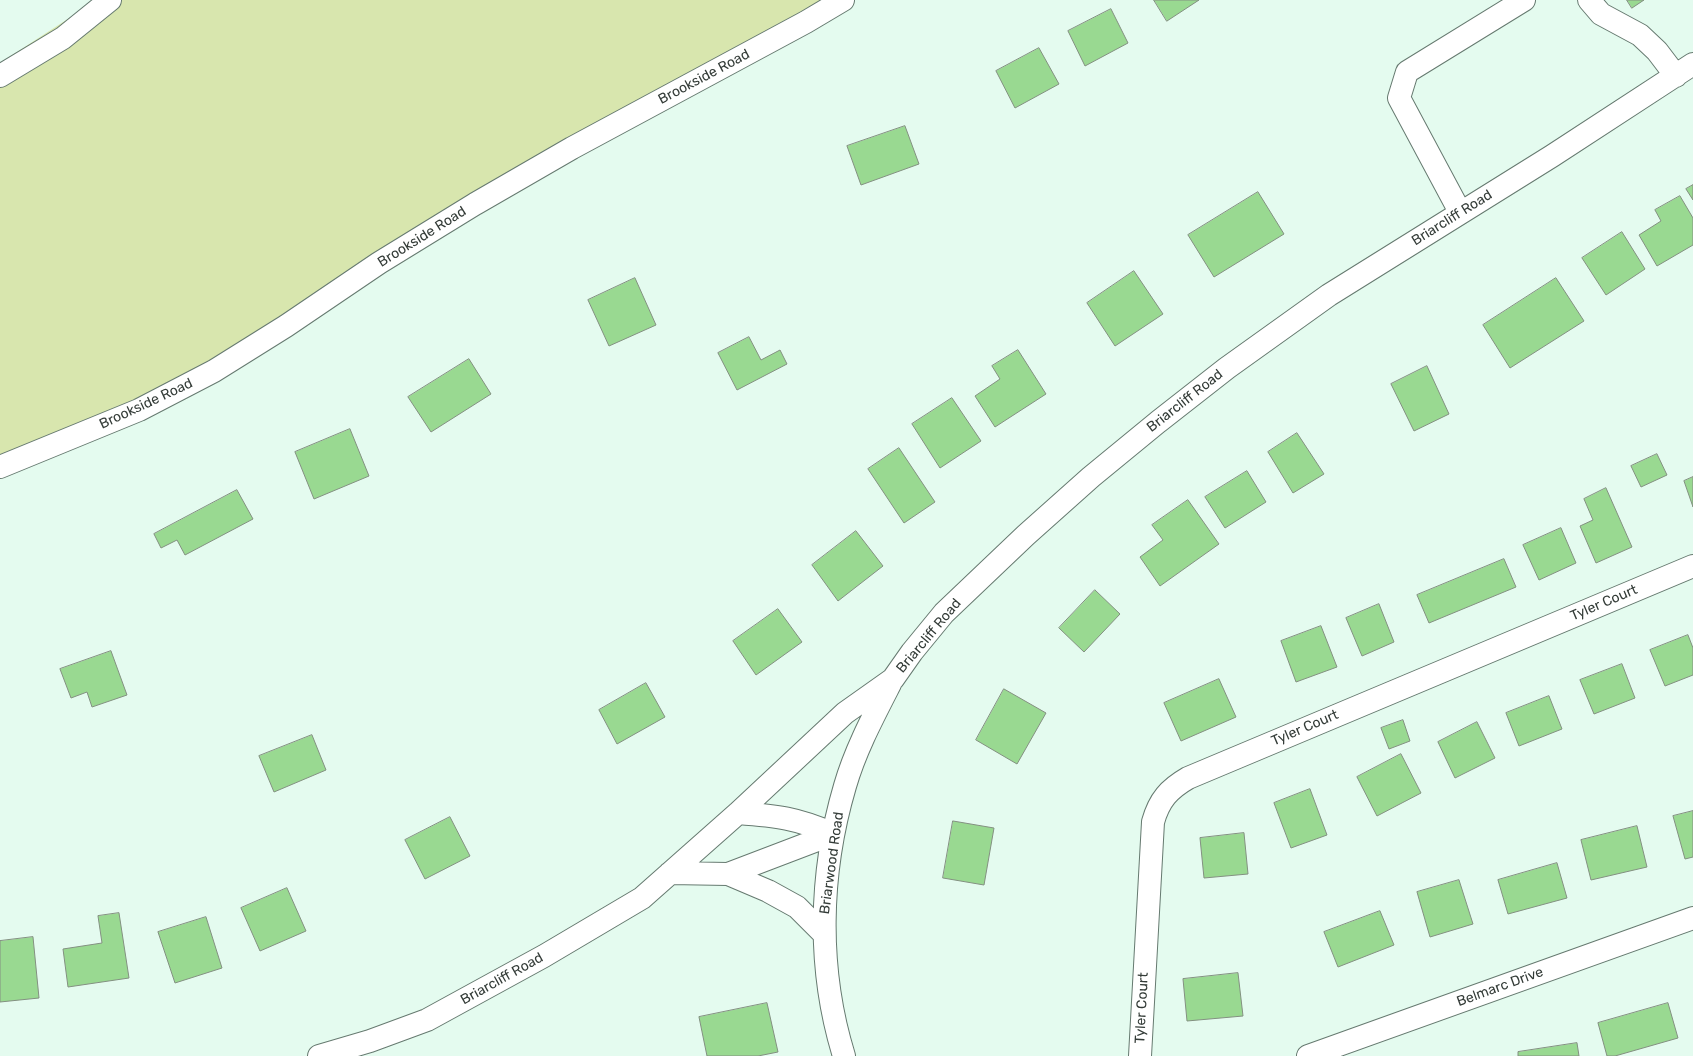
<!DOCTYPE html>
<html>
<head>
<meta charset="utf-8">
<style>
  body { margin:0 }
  canvas { display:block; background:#e4fbef }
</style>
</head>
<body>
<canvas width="1693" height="1056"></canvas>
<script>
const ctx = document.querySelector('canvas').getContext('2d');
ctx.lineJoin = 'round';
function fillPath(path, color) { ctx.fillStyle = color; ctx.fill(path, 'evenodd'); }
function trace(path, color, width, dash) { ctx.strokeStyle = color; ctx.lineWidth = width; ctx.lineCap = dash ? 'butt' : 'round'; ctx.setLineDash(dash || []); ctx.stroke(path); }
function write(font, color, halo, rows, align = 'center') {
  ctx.font = font + ' Rubik,sans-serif'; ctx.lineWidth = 3.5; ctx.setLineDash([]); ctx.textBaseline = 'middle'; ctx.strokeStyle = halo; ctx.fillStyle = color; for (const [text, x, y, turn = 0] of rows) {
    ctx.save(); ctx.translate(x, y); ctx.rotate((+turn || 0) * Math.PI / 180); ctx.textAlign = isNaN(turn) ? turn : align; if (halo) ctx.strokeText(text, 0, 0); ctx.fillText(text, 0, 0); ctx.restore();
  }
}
fillPath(new Path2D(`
  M97 0H835L214 371 0 466V63Z`), '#d8e6ae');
const building = new Path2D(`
  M1154 0H1199L1167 21Z
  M1627 0H1644L1632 8Z
  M1111 9 1128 43 1085 66 1068 31Z
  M1039 48 1059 84 1015 108 996 71Z
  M905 126 919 164 861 185 847 146Z
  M1693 185V200L1686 189Z
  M1258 192 1284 234 1214 277 1188 235Z
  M1680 196 1693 218V245L1657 266 1639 235 1661 221 1655 210Z
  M1622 232 1645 269 1606 295 1582 258Z
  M1134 271 1163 314 1115 346 1087 303Z
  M635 278 656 325 609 346 588 300Z
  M1556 278 1584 321 1510 368 1483 325Z
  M749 337 761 360 780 350 787 364 737 390 718 353Z
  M1018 350 1046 394 995 427 975 396 1000 379 992 366Z
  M469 359 491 394 431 432 408 397Z
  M1427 366 1449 414 1414 431 1391 384Z
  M952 398 981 441 940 468 912 424Z
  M350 429 369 476 314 499 295 452Z
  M1297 433 1324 474 1293 493 1268 452Z
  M899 448 935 502 904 523 868 469Z
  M1657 454 1667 475 1641 487 1631 466Z
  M1247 471 1266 502 1225 528 1205 497Z
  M1693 477V507L1684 481Z
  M1606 488 1632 547 1596 563 1580 526 1593 520 1584 499Z
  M237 490 253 519 185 555 177 540 161 548 154 534Z
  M1188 500 1219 544 1160 586 1140 557 1163 540 1152 525Z
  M1561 528 1576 563 1539 580 1523 545Z
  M856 531 883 566 838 601 812 565Z
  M1504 559 1516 587 1429 623 1417 595Z
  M1095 590 1120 614 1084 652 1059 628Z
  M1379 604 1394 642 1362 656 1346 618Z
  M778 609 802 642 756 675 733 641Z
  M1321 626 1337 667 1296 682 1281 641Z
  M1688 635 1693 648V675L1665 686 1650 650Z
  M111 651 127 695 92 707 87 692 71 698 60 669Z
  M1622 664 1635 698 1594 714 1580 680Z
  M1219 679 1236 717 1181 741 1164 703Z
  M646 683 665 717 617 744 599 710Z
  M1004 689 1046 713 1017 764 976 740Z
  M1549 696 1562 729 1519 746 1506 713Z
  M1403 720 1410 741 1389 749 1381 728Z
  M1477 722 1495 758 1455 778 1438 742Z
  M312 735 326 770 274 792 259 756Z
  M1401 754 1421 793 1377 816 1357 777Z
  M1310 789 1327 835 1291 848 1274 803Z
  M1693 811V857L1685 859 1673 816Z
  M450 817 470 856 425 879 405 840Z
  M953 821 994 828 984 885 943 878Z
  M1637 826 1647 867 1591 880 1581 840Z
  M1244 833 1248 874 1204 878 1200 838Z
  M1557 863 1567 898 1508 914 1498 880Z
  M1459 880 1473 924 1430 937 1417 892Z
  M287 888 306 931 260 951 241 908Z
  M1380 911 1394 945 1338 967 1324 932Z
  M119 913 129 978 68 987 63 949 102 943 98 916Z
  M206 917 222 968 175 983 158 932Z
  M33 937 39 998 0 1002V941Z
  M1238 973 1243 1016 1187 1021 1183 979Z
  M767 1003 778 1052 758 1056H707L699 1017Z
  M1668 1003 1678 1038 1615 1056H1607L1598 1023Z
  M1577 1043 1579 1056H1518V1052Z`);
fillPath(building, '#99d991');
trace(building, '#839081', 1);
const minor = new Path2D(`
  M1589 0 1601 14 1640 35 1657 51 1676 76
  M0 76 63 38 110 0
  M1460 212 1399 98 1407 72 1524 0
  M0 467 139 410 214 371 286 326 379 263 475 204 572 148 806 22 843 0
  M738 813C777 816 797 818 833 834
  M670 873 728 874 833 834
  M728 874 768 891 797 907 824 934
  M319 1056 370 1041 427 1020 544 956 642 898 738 813 845 713 893 679 912 652 944 613 1026 535 1091 477 1158 422 1227 368 1329 295 1552 156 1693 64
  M844 1056C817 969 819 874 845 786 855 751 873 717 890 684
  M1140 1056 1153 822C1159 800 1169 789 1188 778L1693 566
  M1308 1056 1693 918`);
trace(minor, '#667a70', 24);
trace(minor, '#fff', 22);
write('14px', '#343c38', '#fff', [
  ["Brookside Road",704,77,-28],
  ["Briarcliff Road",1452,218,-32],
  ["Brookside Road",422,237,-32],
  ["Briarcliff Road",1185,401,-38],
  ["Brookside Road",146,404,-25],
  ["Tyler Court",1604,603,-23],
  ["Briarcliff Road",929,636,-50],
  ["Tyler Court",1305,728,-23],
  ["Briarwood Road",832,863,-82],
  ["Briarcliff Road",502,979,-29],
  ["Belmarc Drive",1500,987,-20],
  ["Tyler Court",1142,1008,-87]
]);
</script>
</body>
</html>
